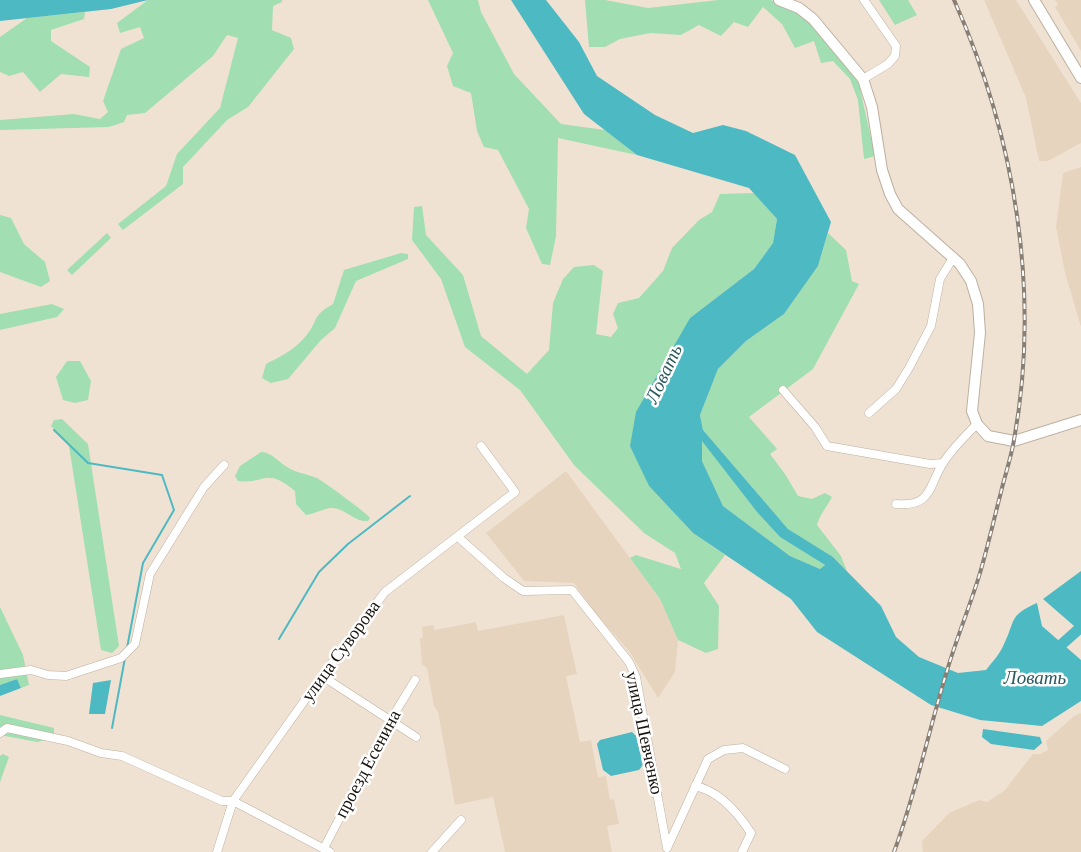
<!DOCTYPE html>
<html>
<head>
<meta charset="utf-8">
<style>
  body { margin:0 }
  canvas { display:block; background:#f0e2d2 }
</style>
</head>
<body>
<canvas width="1081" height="852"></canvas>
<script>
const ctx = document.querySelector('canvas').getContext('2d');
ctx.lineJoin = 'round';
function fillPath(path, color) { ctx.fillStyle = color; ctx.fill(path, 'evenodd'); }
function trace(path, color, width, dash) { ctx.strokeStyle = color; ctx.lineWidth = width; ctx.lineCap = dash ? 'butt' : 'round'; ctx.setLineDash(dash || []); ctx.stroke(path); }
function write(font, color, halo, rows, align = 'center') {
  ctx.font = font + ' "Crimson Pro",serif'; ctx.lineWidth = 5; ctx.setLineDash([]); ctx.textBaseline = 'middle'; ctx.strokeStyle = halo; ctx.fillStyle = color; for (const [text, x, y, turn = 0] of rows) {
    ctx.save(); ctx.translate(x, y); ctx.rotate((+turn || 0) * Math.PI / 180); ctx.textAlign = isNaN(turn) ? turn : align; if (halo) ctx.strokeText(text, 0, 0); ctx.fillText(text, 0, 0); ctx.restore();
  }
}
fillPath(new Path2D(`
  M984 0H1016L1081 103V143L1048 161H1039L1026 98Z
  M1055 0H1081V51L1055 7 1058 5Z
  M1081 167V327L1065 273 1056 227 1063 173Z
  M566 471 660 599 678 640 675 672 658 698 629 651 595 613 574 583 524 581 486 533Z
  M564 615 577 674 566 676 580 742 591 740 598 777 606 776 610 800 614 799 619 824 607 826 612 852H505L493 797 455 805 438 712 434 706 427 668 422 664 420 639 423 637 422 627 433 625 435 630 476 622 478 631Z
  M1081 713V852H923L922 841 949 813 979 800 987 802 1004 791 1033 754H1040L1048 750 1046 741 1074 716Z`), '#e7d4be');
fillPath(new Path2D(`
  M282 0V2L273 6 272 30 291 38 294 49 248 107 227 120 183 167V184L123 230 118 224 166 186 177 154 220 108 238 38 227 35 213 56 145 113 127 115 124 122 109 127 0 130V120L74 114 100 119 108 112 103 101 121 49 144 38 140 27 120 33 117 23 148 0Z
  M428 0H478L481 12 514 74 561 124 605 130 637 155 558 138 556 236 550 265 542 264 526 228 529 209 498 150 484 147 477 131 471 93 453 86 447 66 453 53Z
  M585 0H605L648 8 718 0H771L795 9 808 18 858 80 875 156 864 159 858 100 850 79 833 61 821 63 814 41 795 48 782 24 763 7 748 27 734 22 721 36 699 25 681 35 650 33 620 39 605 47H589Z
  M879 0H908L917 15 895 25Z
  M85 12 84 19 51 30V41L90 67 89 77 61 74 40 92 23 72 9 76 0 72V37L27 18Z
  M754 193 777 219 773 243 754 269 690 318 631 446 649 486 693 533 725 555 704 583 719 606 718 649 706 653 678 640 660 599 630 558 636 555 681 569 675 553 644 533 574 465 520 390 465 347 441 279 412 240 414 207 422 206 426 235 463 275 481 336 527 374 549 350 553 303 563 279 574 267 594 265 603 271 596 334 611 337 618 328 613 314 618 303 639 298 663 271 672 248 699 220 712 212 720 194Z
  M0 215 11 218 24 244 45 262 50 281 41 287 0 272Z
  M107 233 111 238 72 275 67 270Z
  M828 233 846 250 852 281 859 284 813 369 749 417 777 449 770 454 785 474 798 496 812 499 825 493 832 497C827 507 820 514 817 525L841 556 847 571 833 557 788 529 703 430 700 415 718 369 746 341 784 314 818 266Z
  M401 253 408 254V259L356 281 335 328 321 340 288 379 271 383 262 378 266 364C280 357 294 350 305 337 319 321 311 316 333 304L344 270Z
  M52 304 64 309 57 317 0 330V314Z
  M67 361H80L91 381 88 400 75 403 63 400 56 377Z
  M62 419 88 444 119 646 112 653 101 650 69 446 51 426 54 420Z
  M702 440 757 512 780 537 825 565 820 569 790 556 723 506 702 461Z
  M261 452C272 452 278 462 287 467 296 473 307 474 317 478 324 482 367 513 370 518L368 521C353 522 345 507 330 508 323 509 314 514 306 515L296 504 295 491C265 466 265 485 238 481L235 476 240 466Z
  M0 607 23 655 29 685 21 688 17 679 0 685Z
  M0 715 54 728V738L37 742 0 735Z
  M3 754 9 757 0 782V756Z`), '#a1deb1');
fillPath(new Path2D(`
  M0 0H148L111 9 0 21Z
  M511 0H546L579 42 597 76 655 115 693 133 723 125 746 131 795 155 831 222 818 266 784 314 746 341 718 369 700 415 703 430 788 529 833 557 881 606 896 637 919 657 958 673 986 670C993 661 1000 654 1004 644 1016 620 1008 616 1037 603L1042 626 1081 660V701L1042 726 980 720 931 705 817 632 791 599 693 533 649 486 630 446 636 412 690 318 754 269 773 243 777 219 749 188 637 155 584 114ZM702 441 757 512 780 537 825 565 820 569 790 556 723 506 702 461Z
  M1081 571V632L1043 599Z
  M17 679 21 688 0 696V685Z
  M111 680 105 714H89L93 683Z
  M983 729 1040 737 1042 743 1034 750 991 744 982 737Z
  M632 732 636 736 643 765 639 770 611 776 603 770 597 744 600 740Z`), '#4db9c2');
trace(new Path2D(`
  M54 430 88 463 162 475 174 510 143 563 127 648
  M279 639 319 572 348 544 410 496
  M112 728 125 658`), '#4db9c2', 2);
trace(new Path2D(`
  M1052 653 1081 627`), '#4db9c2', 11);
const minor = new Path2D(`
  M863 79 888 64 895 56 896 46 864 0
  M783 390 815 427 827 446 930 464 943 463
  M869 413 896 389 909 368 931 326 940 279 953 258
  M896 504C932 507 928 487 943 463 952 449 965 436 977 424
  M458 537 504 578 523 591 572 590 629 662 636 677 667 848
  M0 674 31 670 48 675 66 676 121 658 135 644 150 574 204 487 224 465
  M322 676 416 737
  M0 733 7 728 68 741 101 753 122 756 222 801H233L330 852
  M695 786C719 791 738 813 751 833L742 852
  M324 848 390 721 415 680
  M667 848 708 759 724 750 743 748 785 769
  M217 852 233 801 322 676 385 592 515 492 481 446
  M432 852 461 820`);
const tertiary = new Path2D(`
  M779 0 799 8 813 19 863 79 872 107 882 170 890 194 898 209 960 264 971 281 978 304 980 333 972 411 977 424 988 436 1014 441 1081 420
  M1034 0 1081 78`);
trace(minor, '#bdb0a0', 9);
trace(tertiary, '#bdb0a0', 12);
trace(minor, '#fff', 8);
trace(tertiary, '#fff', 10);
const rail = new Path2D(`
  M894 852C917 790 930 724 950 661 959 632 971 603 980 573 988 546 994 519 1001 492 1005 475 1011 458 1014 440 1041 292 1015 136 954 0`);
trace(rail, '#897f74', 4);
trace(rail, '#fff', 2, [5.5]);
write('18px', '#18130d', '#fff', [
  ["улица Суворова",341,651,-54],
  ["улица Шевченко",644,733,78],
  ["проезд Есенина",368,764,-62]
]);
write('italic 19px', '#2a595e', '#fff', [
  ["Ловать",664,374,-65],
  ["Ловать",1035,678]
]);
</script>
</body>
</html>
